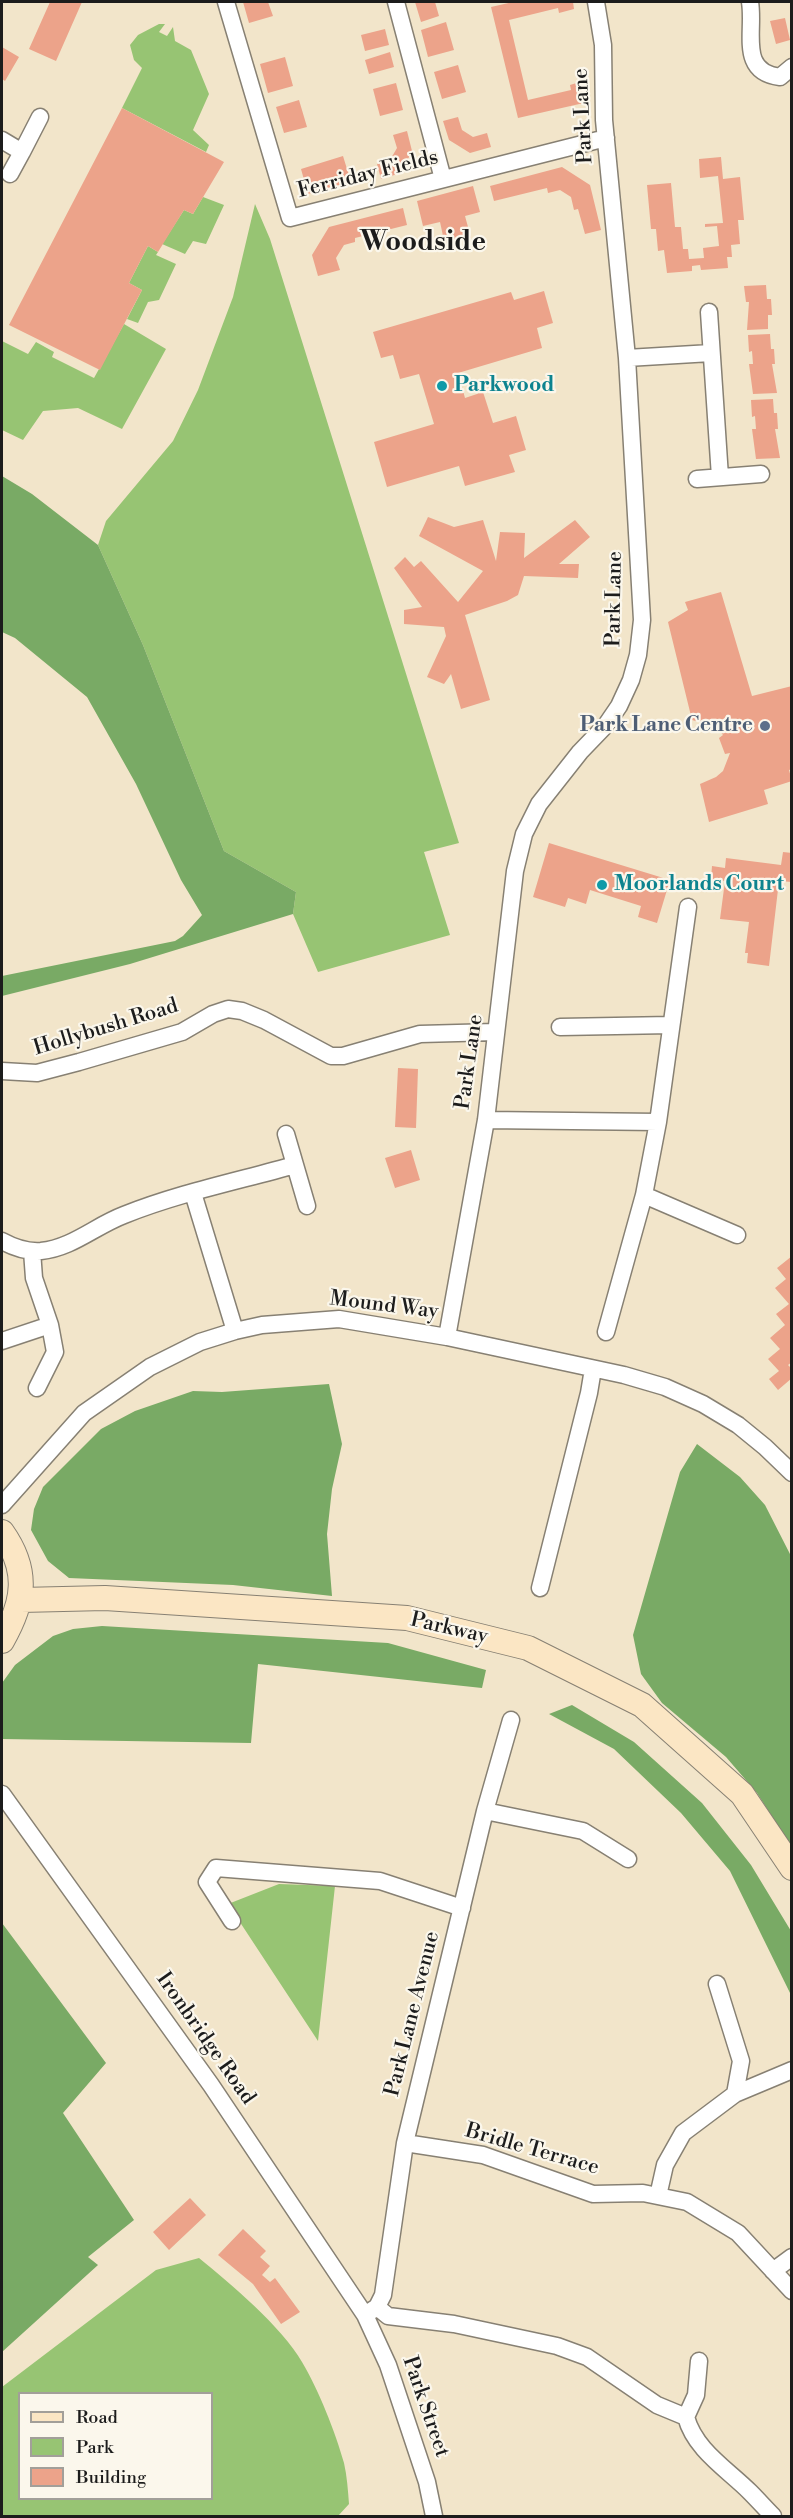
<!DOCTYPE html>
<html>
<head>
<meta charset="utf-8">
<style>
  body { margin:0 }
  #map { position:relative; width:793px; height:2518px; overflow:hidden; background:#f2e5ca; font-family:"Libre Bodoni",serif }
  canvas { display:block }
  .frame { position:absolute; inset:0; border:3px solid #1c1c1c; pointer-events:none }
  .legend { position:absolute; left:18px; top:2392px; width:195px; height:108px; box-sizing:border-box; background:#fbf7ec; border:2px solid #a29f99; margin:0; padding:8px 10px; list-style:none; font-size:18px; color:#1c1c1c }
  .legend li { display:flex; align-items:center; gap:12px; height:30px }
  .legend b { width:30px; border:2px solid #a29f99 }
</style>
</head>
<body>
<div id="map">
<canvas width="793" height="2518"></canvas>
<div class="frame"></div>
<ul class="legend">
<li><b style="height:8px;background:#fbe6c4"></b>Road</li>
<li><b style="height:16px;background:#97c473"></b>Park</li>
<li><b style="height:16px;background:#eca38a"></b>Building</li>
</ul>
</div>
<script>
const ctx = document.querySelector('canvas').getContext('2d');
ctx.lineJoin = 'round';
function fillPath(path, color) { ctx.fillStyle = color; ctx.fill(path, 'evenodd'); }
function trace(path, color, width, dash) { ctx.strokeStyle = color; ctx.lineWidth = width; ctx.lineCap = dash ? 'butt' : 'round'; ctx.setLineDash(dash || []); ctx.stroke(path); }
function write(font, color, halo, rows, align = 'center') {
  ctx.font = font + ' "Libre Bodoni",serif'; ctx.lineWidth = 4.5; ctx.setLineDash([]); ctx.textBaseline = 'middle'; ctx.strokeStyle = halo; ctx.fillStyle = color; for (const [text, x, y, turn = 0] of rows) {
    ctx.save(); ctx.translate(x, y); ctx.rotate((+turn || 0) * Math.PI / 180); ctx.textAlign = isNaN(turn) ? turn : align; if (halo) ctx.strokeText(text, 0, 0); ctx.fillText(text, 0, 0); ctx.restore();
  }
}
fillPath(new Path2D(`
  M159 24H165L159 32 167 36 173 27 175 41 191 50 209 94 193 130 209 145 206 152 122 108 142 68 134 60 130 45 138 35Z
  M203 197 224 205 206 244 193 241 185 254 162 244 184 210 193 214Z
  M255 204 270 239 459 843 424 852 450 935 318 972 293 914 296 892 224 851 143 645 98 545 106 521 173 441 198 390 233 297Z
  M148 246 158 252 156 255 176 264 159 300 148 302 138 323 127 319 142 290 129 283Z
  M124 324 166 349 122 429 78 408 43 411 23 440 2 430V341L28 354 36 342 54 352 52 357 94 378Z
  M279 1884 335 1886 318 2041 228 1904Z
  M199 2258C230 2283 282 2327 302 2362 319 2391 335 2431 344 2463 347 2476 348 2491 349 2504L338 2516H2V2387L156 2270ZM20 2394H212V2498H20Z`), '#97c473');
fillPath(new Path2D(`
  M2 476 32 494 98 545 143 645 224 851 296 892 293 914 130 964 2 996V976L175 941 183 936 202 915 181 880 136 784 87 697 15 638 2 632Z
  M329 1384 342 1444 332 1489 327 1534 332 1596 233 1585 69 1578 48 1561 31 1530 34 1509 43 1487 101 1429 135 1411 193 1391 222 1392Z
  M697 1444 740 1477 765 1505 791 1556V1846L757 1793 726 1757 662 1703 641 1674 633 1635 680 1472Z
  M102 1626 388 1643 486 1670 482 1688 258 1664 251 1743 2 1739V1683L15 1665 53 1636 73 1629Z
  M572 1705 634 1742 702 1803 751 1865 791 1931V1995L730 1871 681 1813 614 1749 549 1714Z
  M2 1923 106 2063 63 2113 134 2220 88 2257 98 2265 2 2352Z`), '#79aa65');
fillPath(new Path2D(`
  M50 2H82L56 61 29 49Z
  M243 2H268L273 16 249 23Z
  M415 2H435L439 16 421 22Z
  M513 2H573L574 9 559 13 558 8 509 20 528 100 571 90 570 85 583 81 588 102 518 118 491 7Z
  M785 18 790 40 776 44 770 21Z
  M446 22 454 50 428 57 421 30Z
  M385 29 389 45 365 51 361 35Z
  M2 47 19 57 5 81 2 79Z
  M390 52 394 67 369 74 365 60Z
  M285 57 293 86 268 93 260 64Z
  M458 65 466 92 442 99 434 72Z
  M396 83 403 110 380 116 373 89Z
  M299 100 307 127 284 133 276 107Z
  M122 108 224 162 193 214 184 210 158 252 148 246 129 283 142 290 100 370 9 325Z
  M458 117 462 130 473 137 487 133 491 147 470 153 449 140 443 121Z
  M407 131 412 151 401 173 381 179 377 164 390 160 397 148 393 135Z
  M343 156 351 182 308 194 301 169Z
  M721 157 723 179 740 177 744 220H738L740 244 731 245 732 257H727L728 268 701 270 700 265 692 266V271L667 273 664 250 658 251 656 229H651L647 185 671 183 675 227H681L683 249H688L689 259 704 258 703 248 719 246 717 226 705 227V224L723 223 718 176 700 178 699 159Z
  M562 167 590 185 601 230 585 234 578 209 574 210 571 197 560 190 548 193 547 188 494 201 490 186Z
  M473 186 480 212 465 216 471 238 445 245 440 222 423 226 417 201Z
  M403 208 407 225 355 238V242L344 245 336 258 340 270 318 276 312 255 329 227Z
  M766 285 767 299H771L772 315H768V329L747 330 749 302H746L744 286Z
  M544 291 553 323 537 328 542 348 458 373 465 398 483 392 493 423 516 416 526 450 509 455 515 472 465 486 459 466 387 487 374 442 434 424 419 374 400 379 393 355 381 358 373 332 511 292 514 300Z
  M770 334 771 349H774L775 364H772L777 393 753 394 749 364H753L752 351 749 352 748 335Z
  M773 399 774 413H777L778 429H775L780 458 756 459 752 429H756L755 416 752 417 751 400Z
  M428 517 454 527 483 520 496 561 500 532 525 533 524 558 575 520 590 537 559 564H579L578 578 524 576 518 595 507 601 465 615 490 700 461 709 451 674 444 684 427 677 446 636 444 627 404 624V610L422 607 394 568 405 557 414 567 421 561 458 602 483 571 419 536Z
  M721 592 752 696 792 686V769L789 770 792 781 764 790 768 804 709 822 700 784 716 777 723 771 730 753 725 754 719 738 723 735 717 727 692 720 668 622 688 610 685 602Z
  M549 843 670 880 657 923 638 917 641 906 590 890 586 904 568 898 565 907 533 897Z
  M783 852 792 853V882L779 881 769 966 747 963 748 953H745L749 922 720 919 725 881 711 879 712 866 725 868 726 858 781 865Z
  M398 1068 418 1069 416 1128 395 1127Z
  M411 1150 420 1180 395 1188 385 1158Z
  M792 1256V1362L788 1365 792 1369V1378L778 1390 769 1379 779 1371 768 1359 780 1349 770 1338 785 1325 776 1314 789 1304 775 1288 786 1279 777 1268Z
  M190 2198 206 2215 169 2250 153 2232Z
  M243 2229 266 2251 260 2257 270 2266 262 2275 270 2282 275 2278 300 2312 281 2324 253 2284 218 2255Z`), '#eca38a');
const minor = new Path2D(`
  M226 2 290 218 606 138
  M396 2 443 179
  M750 2C755 31 738 72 780 77L792 67
  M2 140 22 152 40 117
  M10 174 22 152
  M709 312 720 477
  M627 358 711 353
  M697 479 761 474
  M560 1027 671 1025
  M2 1071 37 1073 79 1062 182 1032 213 1014 228 1009 242 1011 264 1020 331 1056H343L420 1034 495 1032
  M486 1120 658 1122
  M286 1134 307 1206
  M193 1193 235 1331
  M644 1195 737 1235
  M2 1241C13 1247 27 1252 41 1251 72 1248 95 1226 124 1215 179 1193 238 1181 295 1165
  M32 1251 34 1278 50 1325 55 1352 37 1388
  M606 1332 644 1195 658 1122 688 907
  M447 1337 486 1120 515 871 524 834 539 804 580 752 606 725 619 706 631 680 638 655 642 620 627 358 604 120 603 45 596 2
  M2 1341 50 1325
  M2 1505 84 1413 150 1367 200 1342 235 1331 262 1325 339 1319 447 1337 624 1375 665 1387 703 1404 738 1425 765 1447 792 1473
  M540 1588 589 1393 593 1369
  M2 1794 211 2085 365 2315 388 2365 427 2482 434 2516
  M485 1811 583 1831 628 1859
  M232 1921 207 1882 216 1868 380 1881 462 1908
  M735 2094 792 2070
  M405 2143 483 2155 593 2194 643 2193 687 2202 738 2233 792 2291
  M658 2196 665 2165 683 2133 735 2094 741 2061 717 1984
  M773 2271 792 2257
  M377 2307 388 2316 454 2324 557 2346 587 2357 657 2405 686 2417
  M365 2315 377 2307 383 2295 405 2143 485 1811 511 1720
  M699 2361 696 2395 686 2417C695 2450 727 2469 750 2492 758 2500 765 2508 773 2516`);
const secondary = new Path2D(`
  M2 1532C29 1570 25 1601 2 1641
  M21 1600 105 1598 407 1618 528 1648 642 1705 742 1794 792 1868`);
trace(minor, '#878073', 19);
trace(secondary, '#878073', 26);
trace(minor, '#fff', 16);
trace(secondary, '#fbe6c4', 24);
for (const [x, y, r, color] of [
  [442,386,6,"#0f9aa8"],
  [765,726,6,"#5c6f8a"],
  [602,885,6,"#0f9aa8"]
]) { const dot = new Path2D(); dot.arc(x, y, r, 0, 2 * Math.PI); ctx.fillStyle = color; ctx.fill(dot); trace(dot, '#fbf7ec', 2); }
write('21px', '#1c1c1c', '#fbf7ec', [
  ["Park Lane",584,116,-93],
  ["Ferriday Fields",368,175,-14],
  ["Park Lane",615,599,-89],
  ["Hollybush Road",106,1028,-17],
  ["Park Lane",470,1062,-82],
  ["Mound Way",384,1306,7],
  ["Parkway",449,1629,13],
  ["Park Lane Avenue",413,2014,-76],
  ["Ironbridge Road",205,2039,55],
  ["Bridle Terrace",532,2150,16],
  ["Park Street",425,2407,71]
]);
write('bold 21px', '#0d838f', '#fbf7ec', [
  ["Parkwood",454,386],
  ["Moorlands Court",614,885]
], 'left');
write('bold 21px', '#4e5e75', '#fbf7ec', [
  ["Park Lane Centre",753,726]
], 'right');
write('bold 27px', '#1c1c1c', '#fbf7ec', [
  ["Woodside",423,244]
]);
</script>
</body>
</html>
